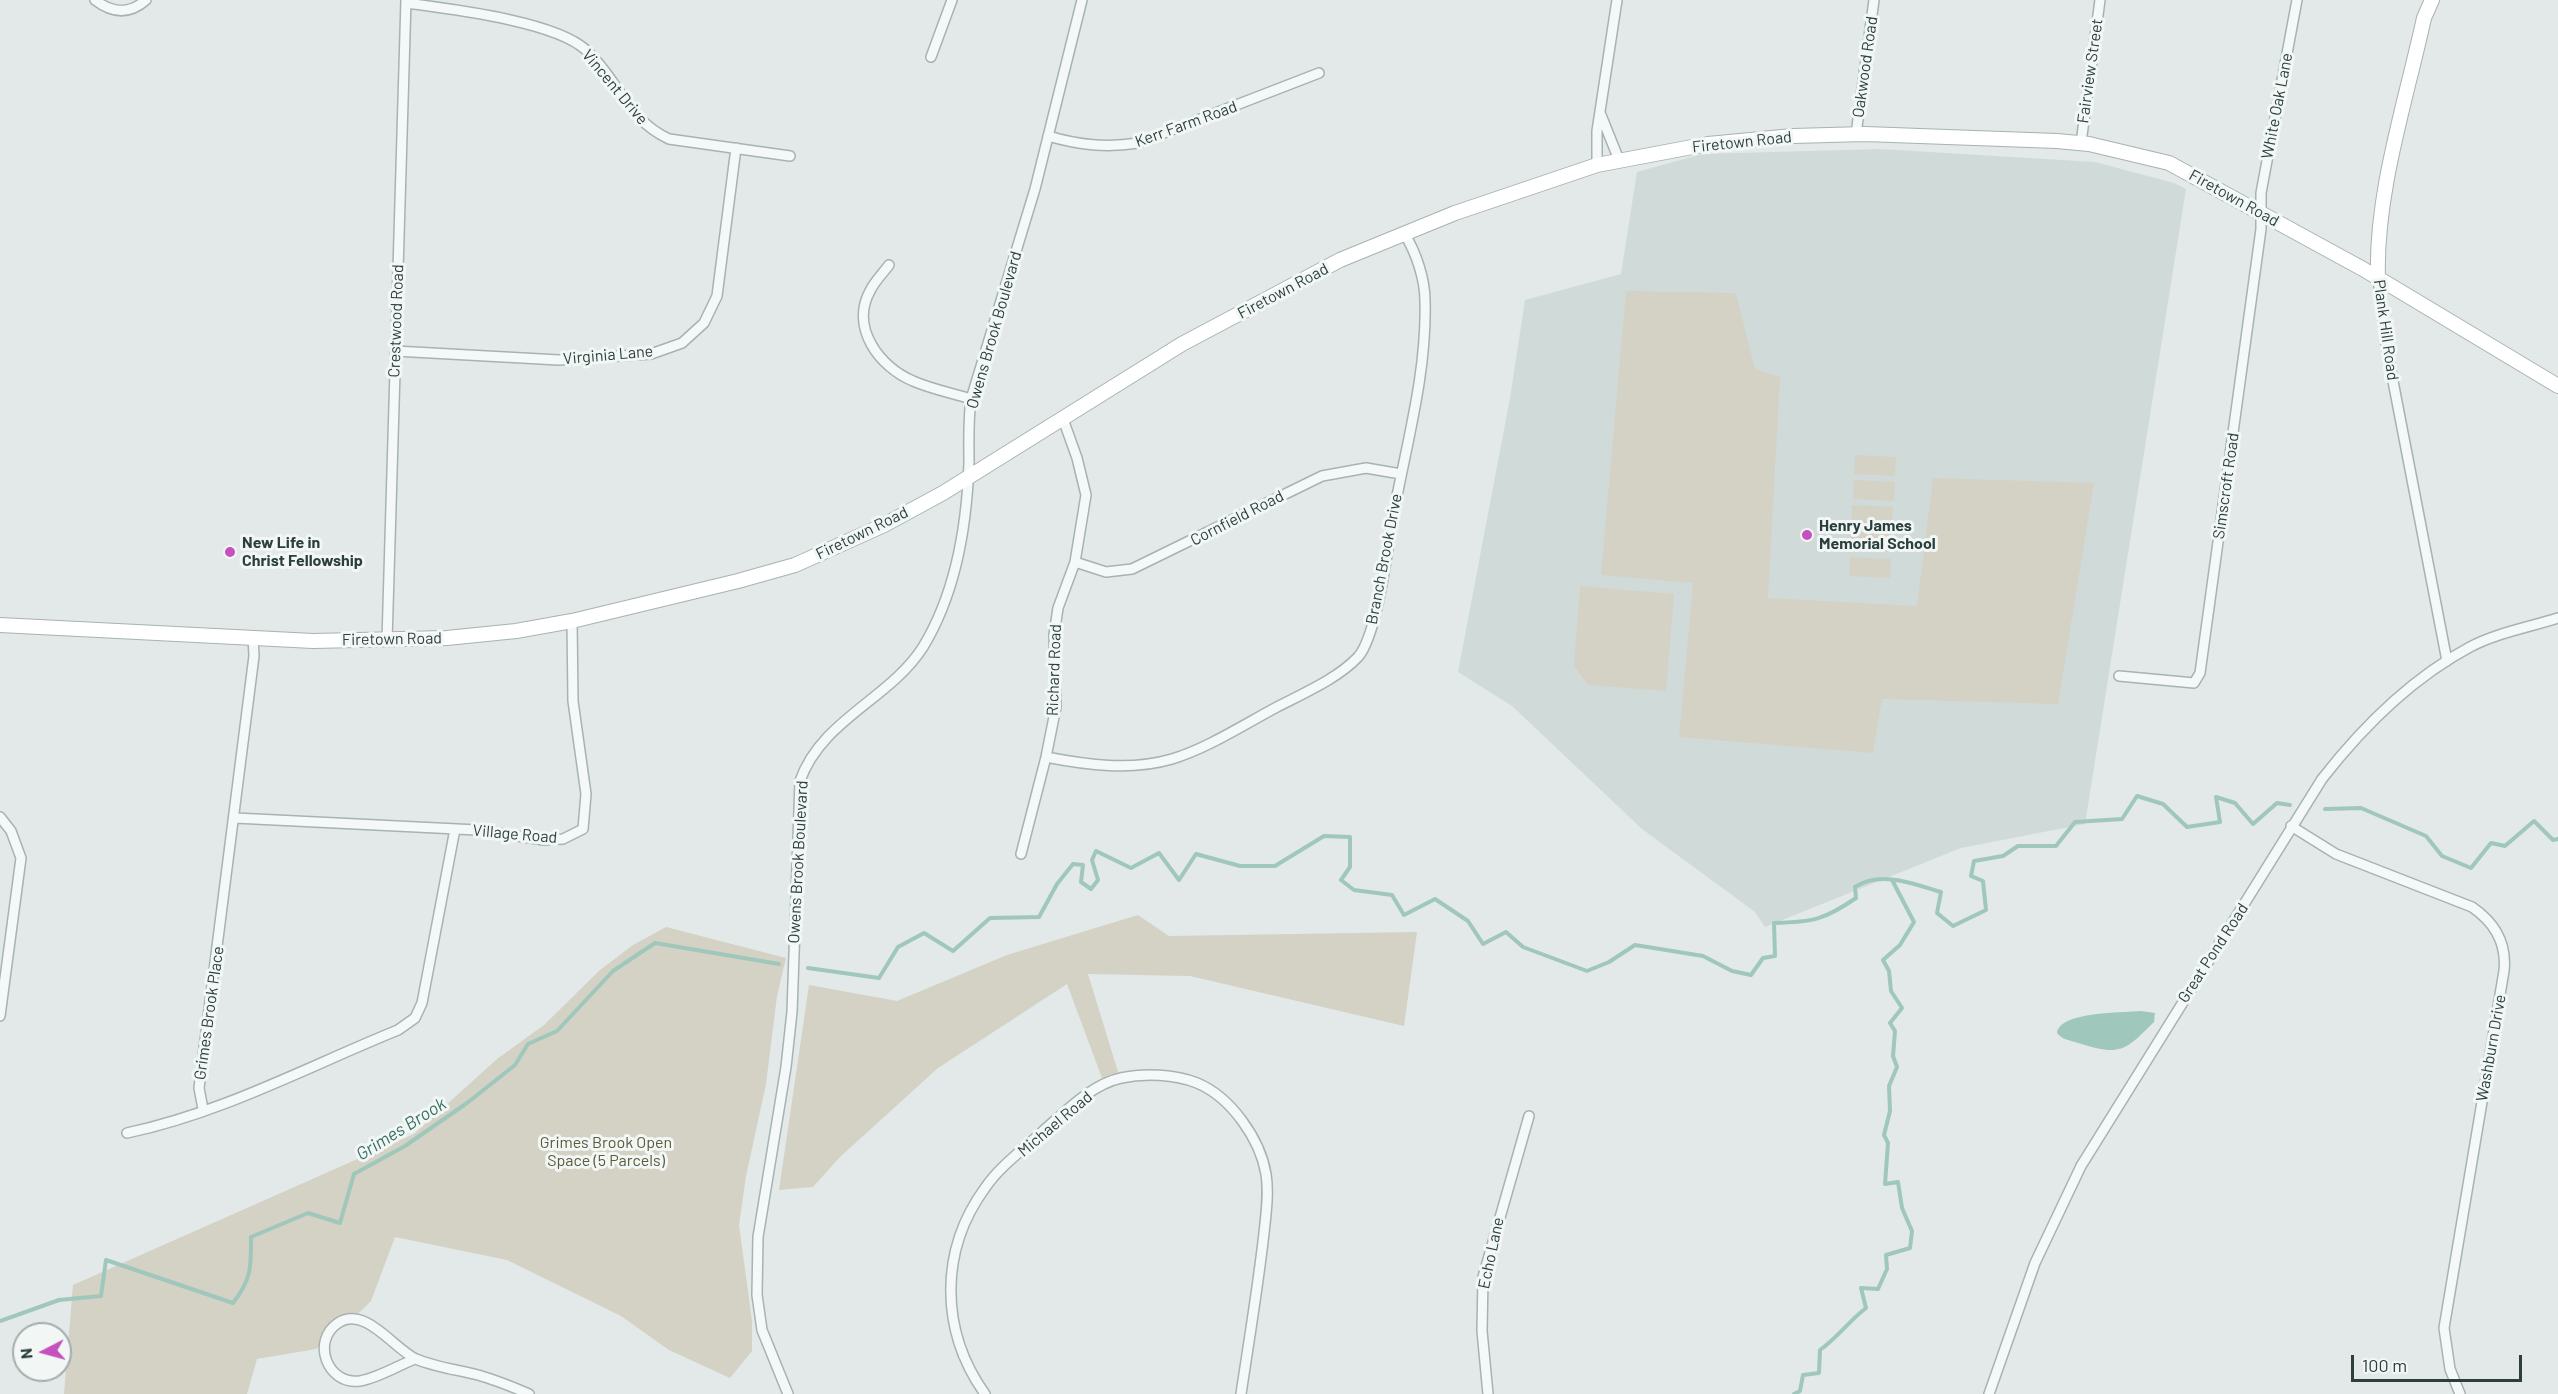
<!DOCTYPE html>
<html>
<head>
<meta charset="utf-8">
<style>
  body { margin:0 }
  #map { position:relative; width:2558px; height:1394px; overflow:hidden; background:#e2e9e8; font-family:Barlow,sans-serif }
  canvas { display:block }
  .north { position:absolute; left:12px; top:1322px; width:60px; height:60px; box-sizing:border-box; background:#f2f7f6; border:2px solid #a2aeac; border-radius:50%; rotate:264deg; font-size:16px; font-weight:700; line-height:24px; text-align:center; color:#2b403d }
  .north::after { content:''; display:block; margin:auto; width:21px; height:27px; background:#c451be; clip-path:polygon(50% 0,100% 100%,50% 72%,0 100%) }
  .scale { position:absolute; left:2351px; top:1355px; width:171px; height:27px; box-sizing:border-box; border:3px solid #2b403d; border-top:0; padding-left:8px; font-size:18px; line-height:21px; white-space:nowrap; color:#2b403d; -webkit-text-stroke:4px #f2f7f6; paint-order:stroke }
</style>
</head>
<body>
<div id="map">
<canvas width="2558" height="1394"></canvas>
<div class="north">N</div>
<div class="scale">100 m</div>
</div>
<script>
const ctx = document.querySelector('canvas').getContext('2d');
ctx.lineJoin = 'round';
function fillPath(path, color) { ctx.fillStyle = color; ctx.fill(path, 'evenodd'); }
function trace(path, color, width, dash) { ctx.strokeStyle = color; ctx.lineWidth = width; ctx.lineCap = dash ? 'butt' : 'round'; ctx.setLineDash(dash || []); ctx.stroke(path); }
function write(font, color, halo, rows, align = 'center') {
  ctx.font = font + ' Barlow,sans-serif'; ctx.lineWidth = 6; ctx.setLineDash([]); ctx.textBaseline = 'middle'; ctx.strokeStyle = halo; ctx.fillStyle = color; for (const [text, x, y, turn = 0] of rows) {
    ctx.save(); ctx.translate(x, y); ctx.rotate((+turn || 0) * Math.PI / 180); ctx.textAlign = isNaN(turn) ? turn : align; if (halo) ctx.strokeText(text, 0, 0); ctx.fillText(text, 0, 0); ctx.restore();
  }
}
fillPath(new Path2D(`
  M1880 149 2095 162 2174 183 2186 189 2085 824 1961 848 1765 927 1755 912 1642 829 1512 706 1458 672 1510 398 1525 300 1621 274 1637 172 1702 154Z`), '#d0dbd9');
fillPath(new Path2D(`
  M1626 291 1736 293 1755 369 1780 377 1768 598 1917 606 1933 478 2094 483 2058 704 1882 699 1873 753 1679 737 1693 583 1601 575Z
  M1855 455 1896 457 1895 476 1854 474Z
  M1854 480 1895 482 1894 501 1853 499Z
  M1852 505 1893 507 1892 526 1851 524Z
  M1851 531 1891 533 1890 552 1850 550Z
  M1850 557 1891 559 1890 578 1849 576Z
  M1580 586 1674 594 1666 691 1588 685 1574 666Z
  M1138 915 1169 936 1417 932 1404 1026 1190 976 1088 974 1118 1072 1102 1078 1067 984 938 1068 840 1157 813 1187 779 1190 809 985 897 1001 1007 955Z
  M666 927 786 958 777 996 766 1084 746 1176 739 1225 752 1321V1351L730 1378 669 1350 621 1316 507 1260 395 1237 371 1301 363 1309 316 1349 257 1359 247 1394H64L73 1285 414 1134 497 1059 544 1025 600 970 633 945Z`), '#d3d2c4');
fillPath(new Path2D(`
  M2141 1011 2155 1013 2154 1022C2124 1052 2120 1056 2078 1043 2070 1040 2062 1040 2057 1033 2060 1011 2123 1013 2141 1011Z`), '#a0c7bc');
trace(new Path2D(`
  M2325 809 2361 808 2426 836 2442 856 2471 868 2491 843 2505 846 2534 821 2553 840 2558 839
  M808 968 879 978 898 947 924 933 953 951 990 918 1039 917 1057 884 1073 864 1083 865 1081 882 1091 889 1098 880 1092 860 1096 851 1131 868 1159 853 1179 880 1196 854 1240 866H1275L1324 836 1350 837V867L1341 880 1354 890 1392 895 1404 915 1435 899 1468 921 1483 944 1506 932 1523 947 1587 971 1609 962 1635 945 1703 956 1732 971 1751 975 1763 958 1775 956 1774 923C1813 922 1824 920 1856 898L1855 887C1881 870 1914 884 1941 892L1937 913 1953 926 1986 910 1983 881 1971 876 1974 861 2003 856 2018 846H2056L2075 822 2122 819 2137 796 2163 804 2187 827 2220 822 2216 797 2235 803 2253 824 2277 803 2290 805
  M0 1321 59 1300 101 1296 106 1260 233 1303C252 1279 251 1266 251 1237L308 1213 340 1223 354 1174 405 1146 467 1103 515 1065 528 1044 557 1031 613 971 655 943 779 964
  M1794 1394 1800 1391 1803 1375 1819 1373 1820 1350C1838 1337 1849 1321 1866 1308L1861 1288 1878 1289 1887 1269 1886 1255 1910 1248 1912 1231 1902 1208 1898 1182 1885 1184 1888 1143 1884 1135 1890 1111 1889 1086 1897 1067 1893 1056 1895 1031 1890 1023 1902 1008 1891 991 1889 971 1883 960 1900 945 1914 922 1892 880`), '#a0c7bc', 4);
const street = new Path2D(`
  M95 0C112 13 129 15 146 0
  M406 3C450 9 555 21 586 50 619 80 626 119 669 139L790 156
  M931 57 952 0
  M1601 115 1619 160
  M1856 134 1874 0
  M1048 136C1079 145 1106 148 1138 143L1319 73
  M2081 143 2100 0
  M1597 165V131L1617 0
  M889 265C883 273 874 282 870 291 850 327 879 367 913 381 931 389 952 393 971 399
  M2378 279 2387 350 2447 661
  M395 351 559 360 651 354 682 343 704 323 717 296 736 148
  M1075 562 1106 572 1132 569 1322 476 1366 468 1401 474
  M387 641 406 0
  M2119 676 2194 683 2200 673 2261 229V193L2297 0
  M1046 757C1087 765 1131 771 1172 759 1208 748 1243 725 1277 707 1304 693 1337 679 1358 657 1377 636 1388 547 1393 517 1406 445 1427 374 1425 301 1425 279 1416 252 1404 233
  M0 817 11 831 21 858 0 1016
  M235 818 477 830 544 840 563 839 583 829 586 794 573 701 572 621
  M2291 826 2336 854 2472 907C2494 922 2507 943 2504 971L2444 1328 2450 1369 2460 1394
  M1021 854 1046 757 1056 707 1054 635 1058 608 1075 562 1086 495 1077 458 1063 419
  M203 1109 199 1088 254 656 253 637
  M127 1133C222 1113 309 1066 398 1030L415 1018 422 1003 455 829
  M415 1359C399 1365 378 1378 360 1381 327 1385 311 1341 338 1323 365 1305 394 1349 416 1359 435 1367 458 1370 478 1375 495 1380 513 1387 529 1394
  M788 1394 762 1330 757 1295 758 1237 786 1067 792 1012 800 781C821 720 890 699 923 647 956 593 967 525 969 462 969 440 968 421 971 399L1035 189 1082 0
  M985 1394C940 1331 939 1251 985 1188 1000 1166 1024 1149 1043 1131 1065 1112 1092 1084 1121 1078 1144 1073 1175 1074 1197 1083 1231 1097 1260 1139 1266 1174 1269 1193 1266 1214 1264 1233 1258 1287 1249 1340 1241 1394
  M1488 1394 1482 1331 1483 1277 1529 1116
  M1989 1394 2035 1263 2081 1166 2322 779C2361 729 2412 678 2470 647 2496 633 2530 627 2558 618`);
const secondary = new Path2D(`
  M2378 279C2375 194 2406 101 2424 18L2432 0
  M0 625 313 641 447 638 516 631 572 621 738 581 795 565 884 525 943 493 1182 344 1340 260 1455 213 1597 165 1708 144 1793 136 1865 134 2057 141 2089 144 2169 163 2363 269 2558 386`);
trace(street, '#a7b3b1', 12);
trace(secondary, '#a7b3b1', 16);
trace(street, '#f5f8f8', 9);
trace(secondary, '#fff', 14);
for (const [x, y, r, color] of [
  [1807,535,6,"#c451be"],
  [230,552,6,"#c451be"]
]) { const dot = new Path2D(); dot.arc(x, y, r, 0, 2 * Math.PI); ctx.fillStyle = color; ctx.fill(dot); trace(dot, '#f2f7f6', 2); }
write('16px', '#2b403d', '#f2f7f6', [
  ["Oakwood Road",1865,67,-82],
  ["Fairview Street",2090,71,-82],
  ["Vincent Drive",615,87,50],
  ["White Oak Lane",2277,106,-79],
  ["Kerr Farm Road",1186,124,-20],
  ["Firetown Road",1742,142,-6],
  ["Firetown Road",2234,198,29],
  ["Firetown Road",1283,291,-28],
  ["Crestwood Road",396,321,-88],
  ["Owens Brook Boulevard",994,330,-74],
  ["Plank Hill Road",2386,330,82],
  ["Virginia Lane",608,355,-5],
  ["Simscroft Road",2226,486,-82],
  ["Cornfield Road",1237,518,-27],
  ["Firetown Road",862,533,-26],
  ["Branch Brook Drive",1384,559,-79],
  ["Firetown Road",392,639,-1],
  ["Richard Road",1054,670,-88],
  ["Village Road",515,834,5],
  ["Owens Brook Boulevard",798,862,-87],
  ["Great Pond Road",2213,953,-57],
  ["Grimes Brook Place",209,1013,-82],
  ["Washburn Drive",2491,1048,-80],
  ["Michael Road",1055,1124,-40],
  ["Echo Lane",1491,1253,-78]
]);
write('bold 16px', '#2b403d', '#f2f7f6', [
  ["Henry James",1819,526],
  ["Memorial School",1819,544],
  ["New Life in",242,543],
  ["Christ Fellowship",242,561]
], 'left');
write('16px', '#5a5b3a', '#f2f7f6', [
  ["Grimes Brook Open",606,1143],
  ["Space (5 Parcels)",606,1161]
]);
write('italic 18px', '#387163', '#f2f7f6', [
  ["Grimes Brook",401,1129,-32]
]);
</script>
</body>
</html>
